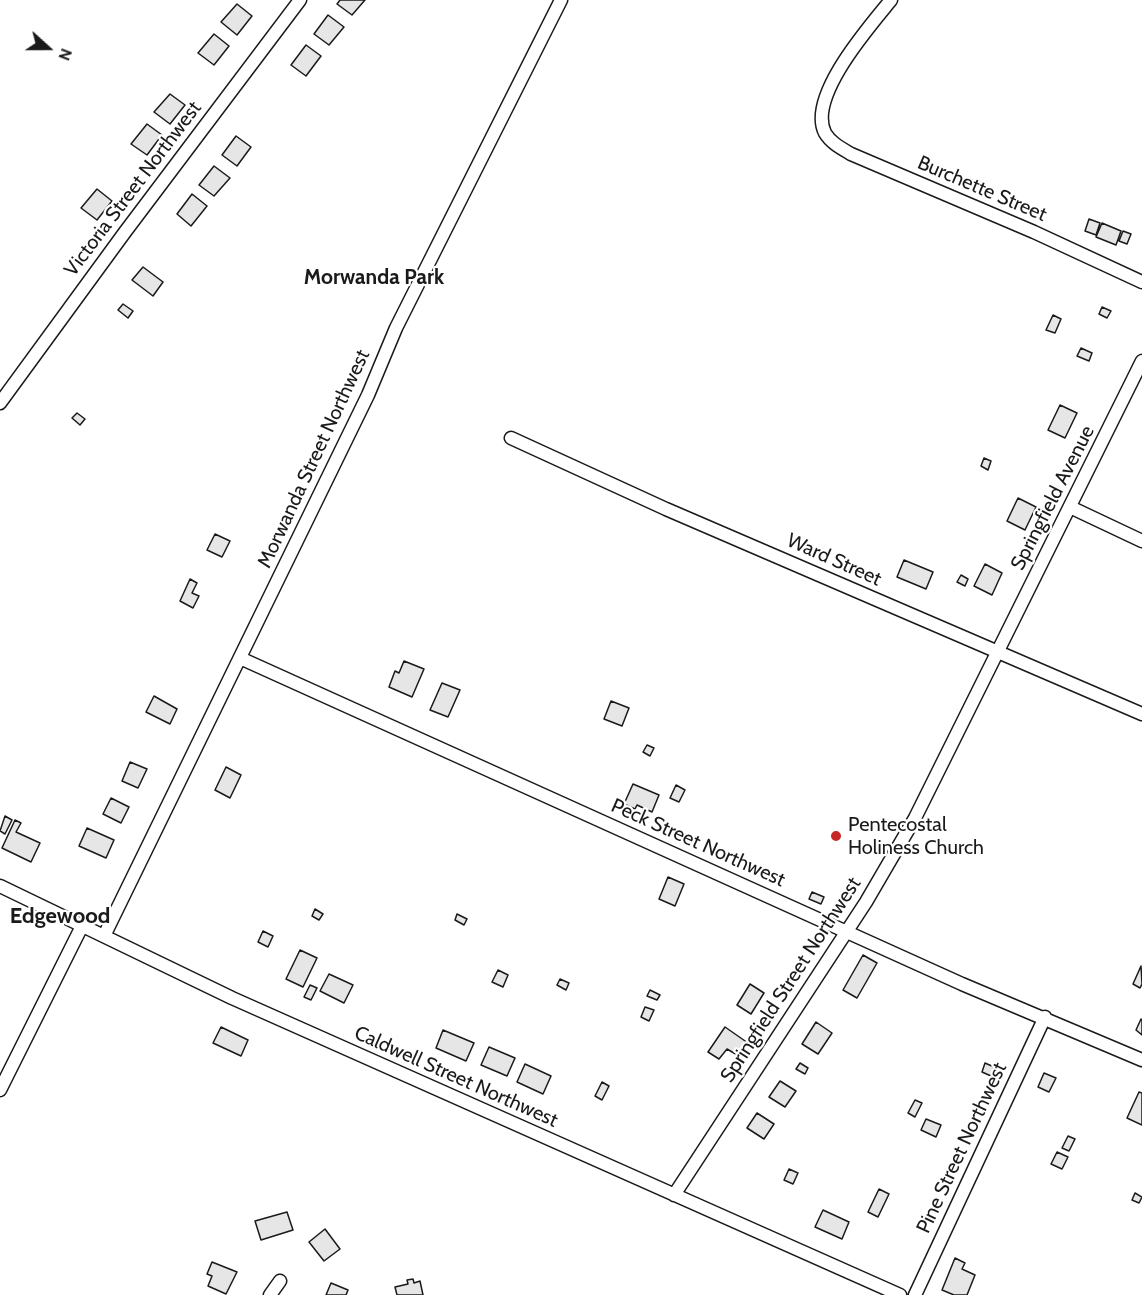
<!DOCTYPE html>
<html>
<head>
<meta charset="utf-8">
<style>
  body { margin:0 }
  #map { position:relative; width:1142px; height:1295px; overflow:hidden; background:#fff; font-family:Cabin,sans-serif }
  canvas { display:block }
  .north { position:absolute; left:18px; top:18px; width:60px; height:60px; -webkit-text-stroke:4px #fff; paint-order:stroke; rotate:111deg; font-size:16px; font-weight:700; line-height:24px; text-align:center; color:#1a1a1a }
  .north::after { content:''; display:block; margin:auto; width:21px; height:27px; background:#1a1a1a; clip-path:polygon(50% 0,100% 100%,50% 72%,0 100%) }
</style>
</head>
<body>
<div id="map">
<canvas width="1142" height="1295"></canvas>
<div class="north">N</div>
</div>
<script>
const ctx = document.querySelector('canvas').getContext('2d');
ctx.lineJoin = 'round';
function fillPath(path, color) { ctx.fillStyle = color; ctx.fill(path, 'evenodd'); }
function trace(path, color, width, dash) { ctx.strokeStyle = color; ctx.lineWidth = width; ctx.lineCap = dash ? 'butt' : 'round'; ctx.setLineDash(dash || []); ctx.stroke(path); }
function write(font, color, halo, rows, align = 'center') {
  ctx.font = font + ' Cabin,sans-serif'; ctx.lineWidth = 4.5; ctx.setLineDash([]); ctx.textBaseline = 'middle'; ctx.strokeStyle = halo; ctx.fillStyle = color; for (const [text, x, y, turn = 0] of rows) {
    ctx.save(); ctx.translate(x, y); ctx.rotate((+turn || 0) * Math.PI / 180); ctx.textAlign = isNaN(turn) ? turn : align; if (halo) ctx.strokeText(text, 0, 0); ctx.fillText(text, 0, 0); ctx.restore();
  }
}
const building = new Path2D(`
  M340 0H365L352 15 337 4Z
  M237 4 252 16 237 35 221 22Z
  M328 15 344 27 329 45 314 34Z
  M214 34 229 46 214 65 198 53Z
  M306 45 321 56 306 76 291 65Z
  M170 94 185 105 170 124 154 112Z
  M147 124 162 135 147 155 131 144Z
  M236 136 251 147 237 166 222 155Z
  M214 166 230 178 214 196 199 185Z
  M97 189 112 201 97 220 81 208Z
  M192 194 207 206 191 226 177 214Z
  M1089 219 1100 223 1096 235 1085 231Z
  M1102 223 1121 231 1116 245 1096 237Z
  M1123 231 1131 234 1127 244 1119 241Z
  M143 267 163 282 153 296 132 280Z
  M123 304 133 311 128 318 118 310Z
  M1102 307 1111 311 1107 318 1099 314Z
  M1053 315 1061 319 1055 333 1046 330Z
  M1081 348 1092 353 1089 361 1077 356Z
  M1060 405 1077 413 1065 438 1048 430Z
  M77 413 85 419 80 425 72 418Z
  M984 458 991 461 988 470 981 466Z
  M1018 498 1036 507 1025 530 1007 521Z
  M215 534 230 541 222 557 207 550Z
  M904 560 933 572 926 589 897 577Z
  M985 564 1002 573 992 595 974 586Z
  M961 575 968 579 965 586 957 582Z
  M190 579 197 583 192 593 199 596 193 608 180 601Z
  M404 661 424 669 412 697 389 687 395 671 399 673Z
  M442 683 460 690 448 717 430 710Z
  M154 696 177 709 170 724 146 712Z
  M611 701 629 708 622 726 604 719Z
  M647 745 654 748 650 756 643 752Z
  M130 762 147 769 138 788 122 781Z
  M226 767 241 775 230 798 215 790Z
  M633 784 659 795 652 812 637 805 635 809 624 804Z
  M676 785 685 790 679 802 670 798Z
  M111 798 129 807 121 823 103 814Z
  M5 816 12 820 5 834 0 831Z
  M15 820 21 823 16 832 40 843 31 862 2 848Z
  M87 828 114 840 106 858 79 846Z
  M668 877 684 884 675 906 659 899Z
  M812 892 824 897 821 904 809 899Z
  M315 909 323 914 319 920 312 916Z
  M457 914 467 919 464 925 455 920Z
  M263 931 273 936 268 947 258 942Z
  M300 950 317 958 303 987 286 979Z
  M863 955 877 963 857 998 843 990Z
  M1141 966 1142 984 1140 988 1133 984Z
  M498 970 508 975 503 987 492 982Z
  M329 974 353 985 344 1003 320 991Z
  M560 979 569 983 566 990 557 985Z
  M750 984 764 993 751 1014 737 1005Z
  M310 985 317 988 311 1000 304 997Z
  M650 990 660 995 657 1000 647 996Z
  M645 1007 654 1010 649 1021 641 1017Z
  M1141 1019 1142 1020V1035L1136 1030Z
  M816 1022 832 1033 818 1054 802 1044Z
  M221 1027 248 1040 241 1056 213 1043Z
  M725 1027 748 1043 739 1056 727 1049 719 1059 708 1052Z
  M443 1030 474 1043 466 1061 436 1048Z
  M489 1047 515 1058 507 1076 481 1065Z
  M800 1063 808 1068 805 1074 796 1069Z
  M985 1063 994 1067 991 1076 982 1072Z
  M525 1064 551 1076 543 1094 517 1082Z
  M1044 1073 1056 1078 1049 1092 1038 1087Z
  M780 1081 796 1091 785 1107 769 1097Z
  M602 1082 609 1086 602 1100 595 1096Z
  M1139 1092 1142 1093V1125L1127 1118Z
  M915 1100 922 1103 915 1117 908 1113Z
  M757 1113 774 1124 764 1139 747 1128Z
  M926 1119 941 1125 936 1137 921 1130Z
  M1068 1136 1075 1139 1069 1151 1062 1148Z
  M1057 1152 1068 1157 1062 1169 1051 1164Z
  M789 1169 798 1173 793 1184 784 1180Z
  M879 1189 889 1194 878 1217 868 1212Z
  M1135 1193 1142 1197 1139 1203 1132 1200Z
  M823 1210 849 1222 842 1239 815 1227Z
  M287 1212 293 1230 261 1240 255 1221Z
  M325 1229 340 1249 324 1261 309 1242Z
  M955 1258 965 1263 962 1269 975 1275 967 1295H954L942 1290Z
  M212 1262 237 1272 226 1294 208 1286 212 1276 207 1274Z
  M413 1279 414 1283 420 1281 423 1295H397L395 1287 408 1284 407 1280Z
  M331 1283 348 1290 346 1295H326Z`);
fillPath(building, '#e6e6e6');
trace(building, '#1a1a1a', 1.5);
const minor = new Path2D(`
  M891 0C869 27 807 97 825 133 831 143 841 148 851 154L1034 232 1142 282
  M0 403 125 232 300 0
  M511 438 666 509 1142 714
  M1070 507 1142 541
  M240 658 962 984 1142 1060
  M0 886 232 998 900 1295
  M104 936 368 395 396 328 561 0
  M0 1090 82 926
  M674 1195 866 902 915 818 1142 361
  M270 1295 280 1281
  M915 1295 1045 1017`);
trace(minor, '#1a1a1a', 15);
trace(minor, '#fff', 12);
for (const [x, y, r, color] of [
  [836,836,6,"#c62828"]
]) { const dot = new Path2D(); dot.arc(x, y, r, 0, 2 * Math.PI); ctx.fillStyle = color; ctx.fill(dot); trace(dot, '#fff', 2); }
write('20px', '#1a1a1a', '#fff', [
  ["Victoria Street Northwest",133,189,-53],
  ["Burchette Street",982,189,23],
  ["Morwanda Street Northwest",314,459,-65],
  ["Springfield Avenue",1053,498,-63],
  ["Ward Street",834,560,24],
  ["Peck Street Northwest",698,843,24],
  ["Springfield Street Northwest",791,980,-57],
  ["Caldwell Street Northwest",456,1077,24],
  ["Pine Street Northwest",962,1148,-65]
]);
write('20px', '#1a1a1a', '#fff', [
  ["Pentecostal",848,825],
  ["Holiness Church",848,848]
], 'left');
write('bold 21px', '#1a1a1a', '#fff', [
  ["Morwanda Park",374,278]
]);
write('bold 22px', '#1a1a1a', '#fff', [
  ["Edgewood",60,917]
]);
</script>
</body>
</html>
